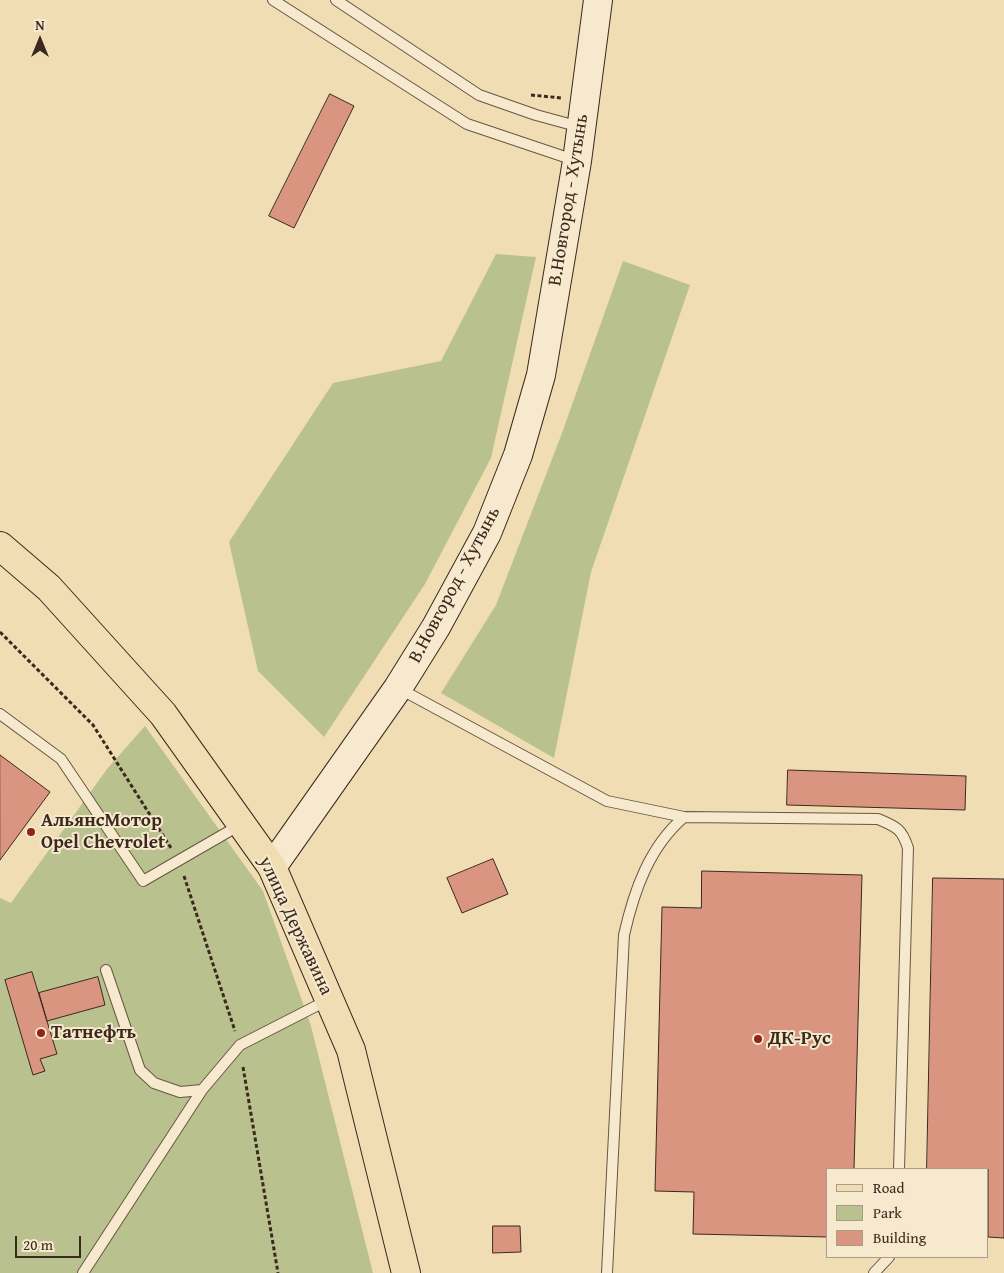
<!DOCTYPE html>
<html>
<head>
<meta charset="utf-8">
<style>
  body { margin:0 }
  #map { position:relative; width:1004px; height:1273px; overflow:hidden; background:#f1ddb4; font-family:"Gentium Book Plus",serif }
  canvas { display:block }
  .legend { position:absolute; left:826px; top:1168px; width:162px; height:90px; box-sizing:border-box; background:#f6e9ce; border:1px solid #ab9c88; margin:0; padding:6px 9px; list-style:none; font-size:15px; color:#3b291e }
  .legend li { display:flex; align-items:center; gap:10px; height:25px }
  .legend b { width:25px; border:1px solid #ab9c88 }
  .north { position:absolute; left:15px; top:15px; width:50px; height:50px; -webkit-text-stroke:4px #f6e9ce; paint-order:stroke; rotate:0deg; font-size:14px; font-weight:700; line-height:20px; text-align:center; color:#3b291e }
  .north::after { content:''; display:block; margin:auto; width:18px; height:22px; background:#3b291e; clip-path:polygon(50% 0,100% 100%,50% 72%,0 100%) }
  .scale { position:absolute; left:15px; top:1236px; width:66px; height:22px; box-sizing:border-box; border:2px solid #3b291e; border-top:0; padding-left:6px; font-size:15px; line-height:18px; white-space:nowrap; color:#3b291e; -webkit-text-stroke:4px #f6e9ce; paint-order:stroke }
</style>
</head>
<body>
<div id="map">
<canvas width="1004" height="1273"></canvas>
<ul class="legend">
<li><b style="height:6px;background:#f1ddb4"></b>Road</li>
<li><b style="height:14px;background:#b9c18e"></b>Park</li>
<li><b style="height:14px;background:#d99580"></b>Building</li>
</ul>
<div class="north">N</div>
<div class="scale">20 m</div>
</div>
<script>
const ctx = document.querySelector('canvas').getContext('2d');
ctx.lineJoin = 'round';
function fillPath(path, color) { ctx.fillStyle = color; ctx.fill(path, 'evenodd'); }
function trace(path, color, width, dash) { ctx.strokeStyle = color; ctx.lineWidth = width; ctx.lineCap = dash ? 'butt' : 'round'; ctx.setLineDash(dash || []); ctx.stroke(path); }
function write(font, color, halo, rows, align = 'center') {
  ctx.font = font + ' "Gentium Book Plus",serif'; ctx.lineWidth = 4; ctx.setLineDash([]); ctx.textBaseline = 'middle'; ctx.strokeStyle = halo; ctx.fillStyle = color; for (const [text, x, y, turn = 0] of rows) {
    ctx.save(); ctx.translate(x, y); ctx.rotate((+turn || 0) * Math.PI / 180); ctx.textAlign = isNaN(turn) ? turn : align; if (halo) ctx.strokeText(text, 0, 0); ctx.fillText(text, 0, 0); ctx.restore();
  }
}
fillPath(new Path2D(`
  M496 254 536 257 491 458 425 584 324 737 258 671 229 542 333 383 441 361Z
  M623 261 690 285 591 572 554 758 441 693 496 605 562 433Z
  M145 726 263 891 311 1026 373 1273H0V898L11 903 107 769Z`), '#b9c18e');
const building = new Path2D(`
  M330 94 354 106 294 228 269 216Z
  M0 755 50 792 0 860Z
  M788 770 966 776 965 810 787 805Z
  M493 859 508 894 462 913 447 878Z
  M702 871 862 875 854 1169H828V1237L693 1234 694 1192 655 1191 662 907 701 908Z
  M933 878 1004 879V1238L988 1237V1169H927Z
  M32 972 57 1054 40 1059 45 1071 33 1075 5 980Z
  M98 977 105 1005 47 1021 39 993Z
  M493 1226H520L521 1252 493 1253Z`);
fillPath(building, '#d99580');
trace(building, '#3b291e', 1);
const lane = new Path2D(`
  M273 0 467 124 577 161
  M336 0 479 95 536 115 580 127
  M400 689 607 801 684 817
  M0 714 61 759 143 881 240 825
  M106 970 140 1070 154 1083 180 1092 202 1090 240 1045 328 1000
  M83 1273 202 1090
  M607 1273 624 935C634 891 649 847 684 817L878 819C897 827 902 829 908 848L899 1169
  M874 1273 889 1257`);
const secondary = new Path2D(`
  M272 867 398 688 436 627 487 533 518 455 541 375 577 161 598 0`);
const primary = new Path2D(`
  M0 546 49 588 163 714 272 867 351 1050 406 1273`);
trace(lane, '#685644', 12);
trace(secondary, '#3b291e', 30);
trace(primary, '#3b291e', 30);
trace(new Path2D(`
  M531 95 562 98
  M0 632 93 725 171 848
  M184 876 235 1031
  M243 1067 278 1273`), '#3b291e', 3, [4, 2.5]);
trace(lane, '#f6e9ce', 10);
trace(secondary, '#f6e9ce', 28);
trace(primary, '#f1ddb4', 28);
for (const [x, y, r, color] of [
  [31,832,5,"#8f2418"],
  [41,1033,5,"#8f2418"],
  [758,1039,5,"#8f2418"]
]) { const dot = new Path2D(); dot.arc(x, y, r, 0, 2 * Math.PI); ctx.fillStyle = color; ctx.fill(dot); trace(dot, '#f6e9ce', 2); }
write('19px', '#3b291e', '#f6e9ce', [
  ["В.Новгород - Хутынь",569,200,-81],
  ["В.Новгород - Хутынь",455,585,-62],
  ["улица Державина",295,926,65]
]);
write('bold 19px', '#3b291e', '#f6e9ce', [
  ["АльянсМотор",41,821],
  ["Opel Chevrolet",41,843],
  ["Татнефть",51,1033],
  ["ДК-Рус",768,1039]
], 'left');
</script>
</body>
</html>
